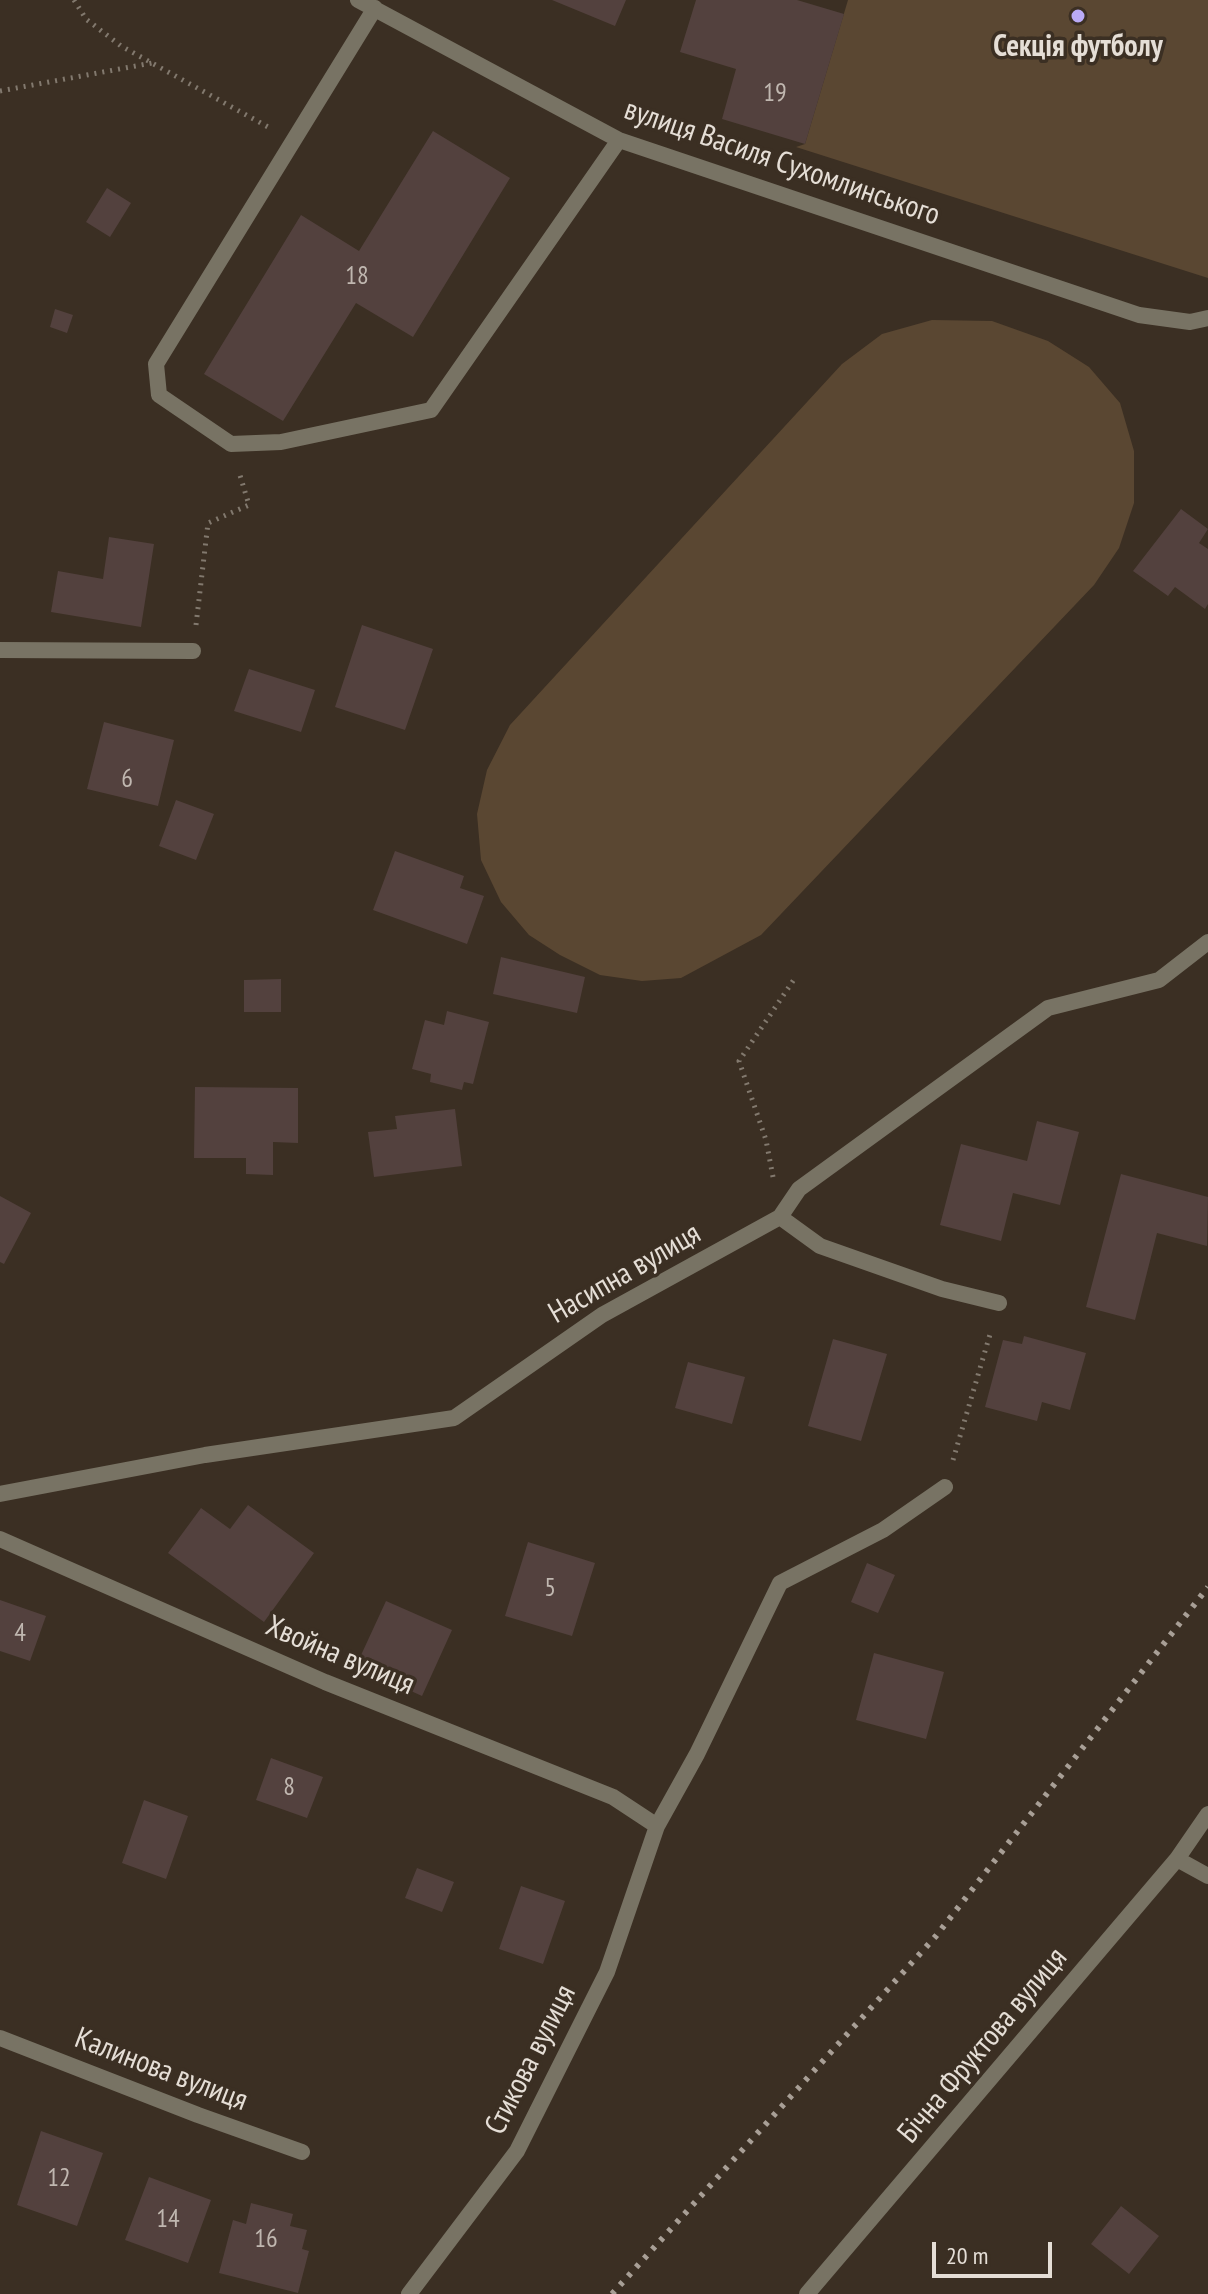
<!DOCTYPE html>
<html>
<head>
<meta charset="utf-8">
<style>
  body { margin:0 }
  #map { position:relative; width:1208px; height:2294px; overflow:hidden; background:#3b2f23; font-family:"PT Sans Narrow",sans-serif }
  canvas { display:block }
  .scale { position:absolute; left:932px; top:2242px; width:120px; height:36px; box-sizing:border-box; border:4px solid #e5ded6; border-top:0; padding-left:10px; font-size:24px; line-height:28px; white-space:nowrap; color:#e5ded6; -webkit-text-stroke:6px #3b2f23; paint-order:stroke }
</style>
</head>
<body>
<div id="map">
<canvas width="1208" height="2294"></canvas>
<div class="scale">20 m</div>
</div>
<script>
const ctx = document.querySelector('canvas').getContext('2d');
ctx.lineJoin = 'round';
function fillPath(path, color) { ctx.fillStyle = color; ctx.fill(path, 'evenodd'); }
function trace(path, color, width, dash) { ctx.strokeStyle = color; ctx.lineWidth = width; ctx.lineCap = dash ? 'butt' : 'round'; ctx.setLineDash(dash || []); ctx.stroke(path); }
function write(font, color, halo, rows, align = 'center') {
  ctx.font = font + ' "PT Sans Narrow",sans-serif'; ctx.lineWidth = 7; ctx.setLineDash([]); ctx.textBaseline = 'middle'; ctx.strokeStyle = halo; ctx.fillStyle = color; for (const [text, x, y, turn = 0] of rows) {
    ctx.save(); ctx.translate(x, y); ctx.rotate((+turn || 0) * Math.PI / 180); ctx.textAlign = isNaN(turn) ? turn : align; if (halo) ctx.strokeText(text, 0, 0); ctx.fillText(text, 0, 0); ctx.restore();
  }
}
fillPath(new Path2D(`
  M848 0H1208V278L796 147 805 144Z
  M932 320 992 321 1048 341 1089 367 1120 403 1134 451V503L1119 548 1094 585 761 935 681 978 642 981 600 975 560 955 529 935 501 902 481 860 477 814 487 770 510 725 842 364 882 334Z`), '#5a4732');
fillPath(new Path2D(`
  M552 0H626L615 26Z
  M696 0H797L844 14 805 144 722 119 736 69 680 52Z
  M433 131 510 178 413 337 356 303 283 421 204 374 301 215 359 251Z
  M107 188 131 203 110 237 86 222Z
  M55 309 73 315 67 333 50 327Z
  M1181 509 1208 529 1199 543 1208 549V604L1205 609 1175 587 1168 596 1133 571Z
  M109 537 154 544 141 627 51 612 58 571 103 579Z
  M362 625 433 649 405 730 335 707Z
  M249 669 315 690 301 732 234 711Z
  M104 722 174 740 158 806 87 789Z
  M176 800 214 814 196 860 159 846Z
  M395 851 464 876 460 888 484 896 467 944 373 910Z
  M501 957 585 977 577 1013 493 994Z
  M281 979V1012H244V980Z
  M447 1011 489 1022 473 1084 464 1082 462 1090 430 1082 431 1074 412 1069 425 1020 444 1025Z
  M195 1087 298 1088V1143L273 1142V1175L246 1174V1158H194Z
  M455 1109 462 1166 374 1177 368 1132 397 1129 395 1116Z
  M1037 1121 1079 1132 1060 1205 1013 1193 1001 1241 940 1225 961 1144 1027 1161Z
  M1121 1174 1208 1197 1207 1246 1157 1233 1135 1320 1086 1307Z
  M0 1196 31 1213 4 1264 0 1262Z
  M1024 1336 1086 1353 1070 1410 1042 1402 1037 1421 985 1407 1003 1340 1022 1344Z
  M833 1339 887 1354 861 1441 808 1426Z
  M688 1362 745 1377 732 1424 675 1408Z
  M248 1505 314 1553 264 1622 168 1553 201 1508 230 1529Z
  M528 1542 595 1563 572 1636 505 1616Z
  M867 1563 895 1575 878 1613 851 1602Z
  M0 1600 46 1616 30 1661 0 1651Z
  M386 1601 452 1630 422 1696 356 1666Z
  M874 1653 944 1672 926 1739 856 1720Z
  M271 1758 323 1777 307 1818 256 1800Z
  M144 1800 188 1816 166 1879 122 1863Z
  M417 1868 454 1882 442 1912 405 1898Z
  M521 1886 565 1901 543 1964 499 1949Z
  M41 2131 103 2153 77 2226 17 2205Z
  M149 2177 211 2200 188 2263 125 2240Z
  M251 2203 293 2214 290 2226 307 2230 302 2249 309 2251 298 2293 219 2273 233 2220 246 2224Z
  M1121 2206 1159 2236 1129 2274 1091 2244Z`), '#53413e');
trace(new Path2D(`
  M74 0 86 19 121 46 268 127
  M0 91 152 63
  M196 625 208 523 249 505 239 472
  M773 1177 766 1140 739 1061 795 978
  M953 1460 991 1331`), '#82796e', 5, [2, 6]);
trace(new Path2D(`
  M358 0 619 140 1139 315 1190 322 1208 318
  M375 8 156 364 159 395 231 444 281 442 431 410 619 140
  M0 650 193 651
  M780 1217 820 1246 942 1289 999 1303
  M0 1494 205 1455 454 1418 602 1315 780 1217 799 1189 1048 1008 1159 980 1208 942
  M0 1539 325 1682 613 1797 657 1826
  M1177 1859 1208 1876
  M0 2038 198 2115 302 2152
  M409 2294 517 2151 607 1972 657 1826 697 1754 780 1583 883 1530 945 1487
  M807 2294 1177 1859 1208 1814`), '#787364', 16);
trace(new Path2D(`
  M612 2294 936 1936 1208 1587`), '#a89f96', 6, [4, 8]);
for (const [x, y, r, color] of [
  [1078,16,8,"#baaaf6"]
]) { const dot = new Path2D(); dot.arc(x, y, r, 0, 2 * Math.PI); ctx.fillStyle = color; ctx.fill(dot); trace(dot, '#3b2f23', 3); }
write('26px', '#c0b7b0', null, [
  ["19",775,94],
  ["18",357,277],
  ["6",127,780],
  ["5",550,1589],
  ["4",20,1634],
  ["8",289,1788],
  ["12",59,2179],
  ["14",168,2220],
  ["16",266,2240]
]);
write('bold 30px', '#e5ded6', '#3b2f23', [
  ["Секція футболу",1078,47]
]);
write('30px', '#e5ded6', '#3b2f23', [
  ["вулиця Василя Сухомлинського",782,163,19],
  ["Насипна вулиця",625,1274,-30],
  ["Хвойна вулиця",340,1656,23],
  ["Бічна Фруктова вулиця",983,2046,-50],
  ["Стикова вулиця",531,2060,-63],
  ["Калинова вулиця",161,2070,21]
]);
</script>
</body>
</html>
